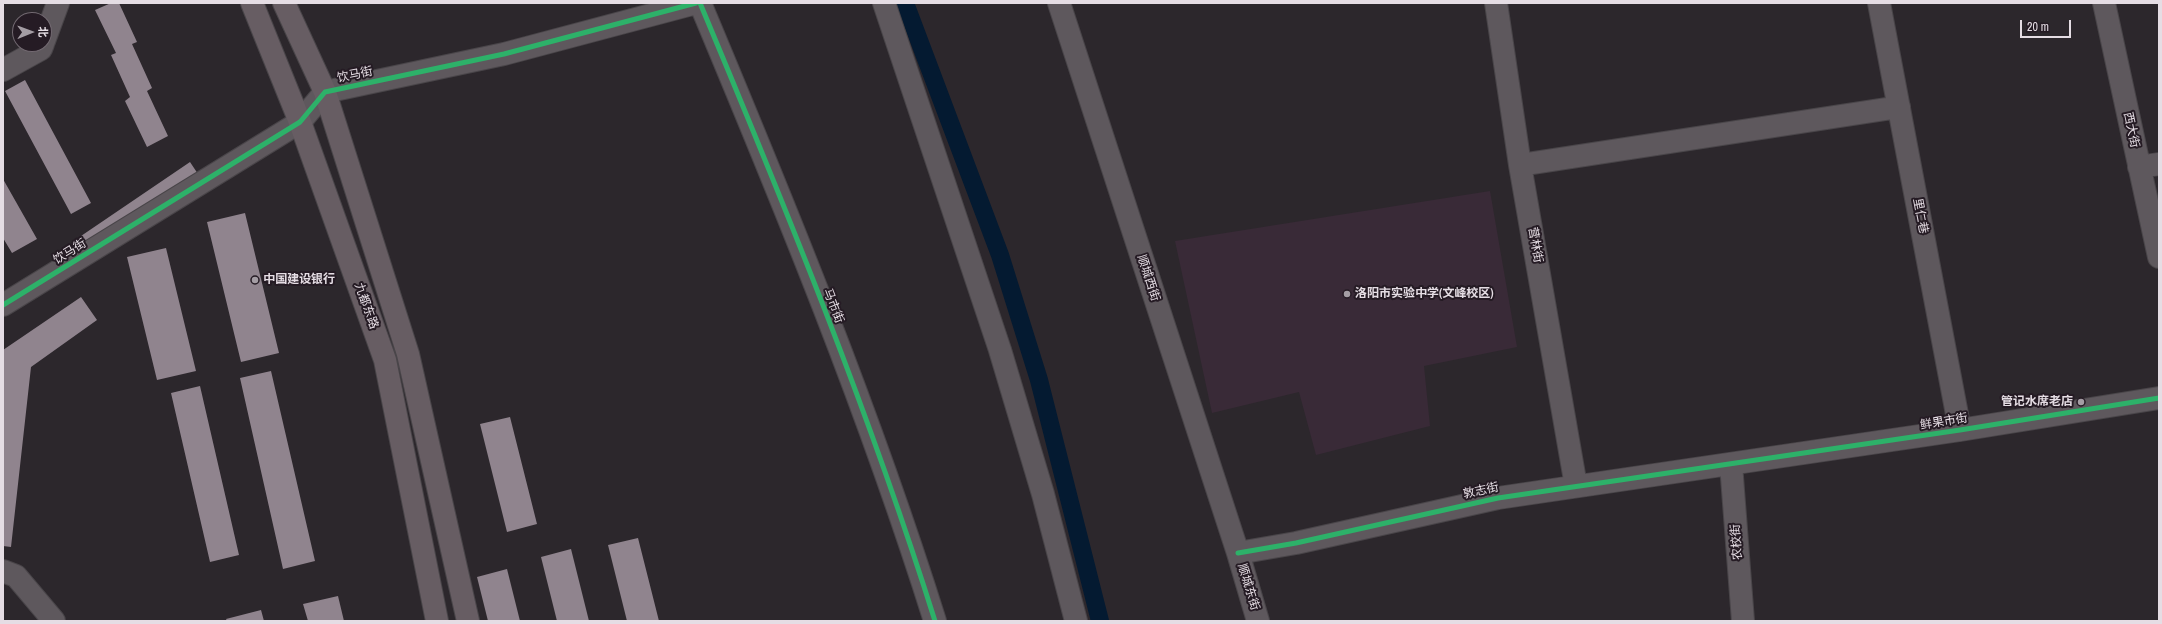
<!DOCTYPE html>
<html>
<head>
<meta charset="utf-8">
<style>
  body { margin:0 }
  #map { position:relative; width:2162px; height:624px; overflow:hidden; background:#2c272c; font-family:"Archivo Narrow","Noto Sans SC",sans-serif }
  canvas { display:block }
  .frame { position:absolute; inset:0; border:4px solid #e5dde4; pointer-events:none }
  .north { position:absolute; left:12px; top:12px; width:40px; height:40px; box-sizing:border-box; background:#251b24; border:1px solid #726971; border-radius:50%; rotate:89deg; font-size:11px; font-weight:700; line-height:16px; text-align:center; color:#e5dde4 }
  .north::after { content:''; display:block; margin:auto; width:14px; height:18px; background:#a49da4; clip-path:polygon(50% 0,100% 100%,50% 72%,0 100%) }
  .scale { position:absolute; left:2020px; top:20px; width:51px; height:18px; box-sizing:border-box; border:2px solid #e5dde4; border-top:0; padding-left:5px; font-size:12px; line-height:14px; white-space:nowrap; color:#e5dde4; -webkit-text-stroke:3px #251b24; paint-order:stroke }
</style>
</head>
<body>
<div id="map">
<canvas width="2162" height="624"></canvas>
<div class="frame"></div>
<div class="north">北</div>
<div class="scale">20 m</div>
</div>
<script>
const ctx = document.querySelector('canvas').getContext('2d');
ctx.lineJoin = 'round';
function fillPath(path, color) { ctx.fillStyle = color; ctx.fill(path, 'evenodd'); }
function trace(path, color, width, dash) { ctx.strokeStyle = color; ctx.lineWidth = width; ctx.lineCap = dash ? 'butt' : 'round'; ctx.setLineDash(dash || []); ctx.stroke(path); }
function write(font, color, halo, rows, align = 'center') {
  ctx.font = font + ' "Archivo Narrow","Noto Sans SC",sans-serif'; ctx.lineWidth = 4; ctx.setLineDash([]); ctx.textBaseline = 'middle'; ctx.strokeStyle = halo; ctx.fillStyle = color; for (const [text, x, y, turn = 0] of rows) {
    ctx.save(); ctx.translate(x, y); ctx.rotate((+turn || 0) * Math.PI / 180); ctx.textAlign = isNaN(turn) ? turn : align; if (halo) ctx.strokeText(text, 0, 0); ctx.fillText(text, 0, 0); ctx.restore();
  }
}
fillPath(new Path2D(`
  M1490 191 1517 347 1424 366 1430 426 1316 455 1299 392 1212 413 1175 241Z`), '#392a37');
trace(new Path2D(`
  M905 3 1000 255 1039 380 1100 621`), '#041a31', 18);
fillPath(new Path2D(`
  M111 3H119L137 42 132 44 152 88 147 91 168 136 147 147 125 101 130 97 111 55 116 53 95 10Z
  M25 80 91 203 71 214 5 91Z
  M190 162 198 174 89 248 81 236Z
  M3 179 37 239 12 253 3 238Z
  M245 213 279 353 241 362 207 222Z
  M166 248 196 371 157 380 127 257Z
  M81 297 97 320 31 367 11 547 3 546V350Z
  M271 371 315 561 283 569 240 378Z
  M200 386 239 555 210 562 171 393Z
  M510 417 537 524 507 532 480 424Z
  M638 538 659 621H627L608 545Z
  M571 549 589 621H557L541 557Z
  M507 569 520 621H488L477 577Z
  M338 596 344 621H308L303 604Z
  M261 610 264 621H227L226 619Z`), '#90848e');
const minor = new Path2D(`
  M700 3C785 206 869 411 935 621
  M884 3 1000 350 1043 494 1076 621
  M1059 3 1238 553 1258 621
  M1496 3 1520 165 1576 486
  M1879 3 1960 430
  M2104 3 2159 257
  M44 41 58 3
  M3 70 41 49 43 44
  M1520 165 1899 107
  M2139 167 2159 164
  M3 305 300 122 325 92 504 54 696 3
  M1731 464 1743 621
  M1238 553 1296 543 1498 498 1960 430 2159 398
  M3 571 16 576 54 621`);
const highway = new Path2D(`
  M252 3 300 122 385 360 437 621
  M284 3 325 92 408 354 468 621`);
trace(minor, '#494549', 24);
trace(highway, '#494549', 24);
trace(minor, '#5e585d', 22);
trace(highway, '#675d63', 22);
trace(new Path2D(`
  M700 3C785 206 869 411 935 621
  M3 305 300 122 325 92 504 54 696 3
  M1238 553 1296 543 1498 498 1960 430 2159 398`), '#2db169', 5);
for (const [x, y, r, color] of [
  [255,280,4,"#a49da4"],
  [1347,294,4,"#a49da4"],
  [2081,402,4,"#a49da4"]
]) { const dot = new Path2D(); dot.arc(x, y, r, 0, 2 * Math.PI); ctx.fillStyle = color; ctx.fill(dot); trace(dot, '#251b24', 1.5); }
write('12px', '#e5dde4', '#251b24', [
  ["饮马街",355,75,-12],
  ["西大街",2131,130,78],
  ["里仁巷",1920,216,79],
  ["营林街",1535,245,80],
  ["饮马街",70,252,-32],
  ["顺城西街",1148,278,72],
  ["九都东路",366,306,70],
  ["马市街",833,306,69],
  ["鲜果市街",1944,422,-9],
  ["敦志街",1481,491,-12],
  ["农校街",1737,542,-94],
  ["顺城东街",1248,587,73]
]);
write('bold 12px', '#e5dde4', '#251b24', [
  ["中国建设银行",263,280],
  ["洛阳市实验中学(文峰校区)",1355,294],
  ["管记水席老店",2073,402,"right"]
], 'left');
</script>
</body>
</html>
